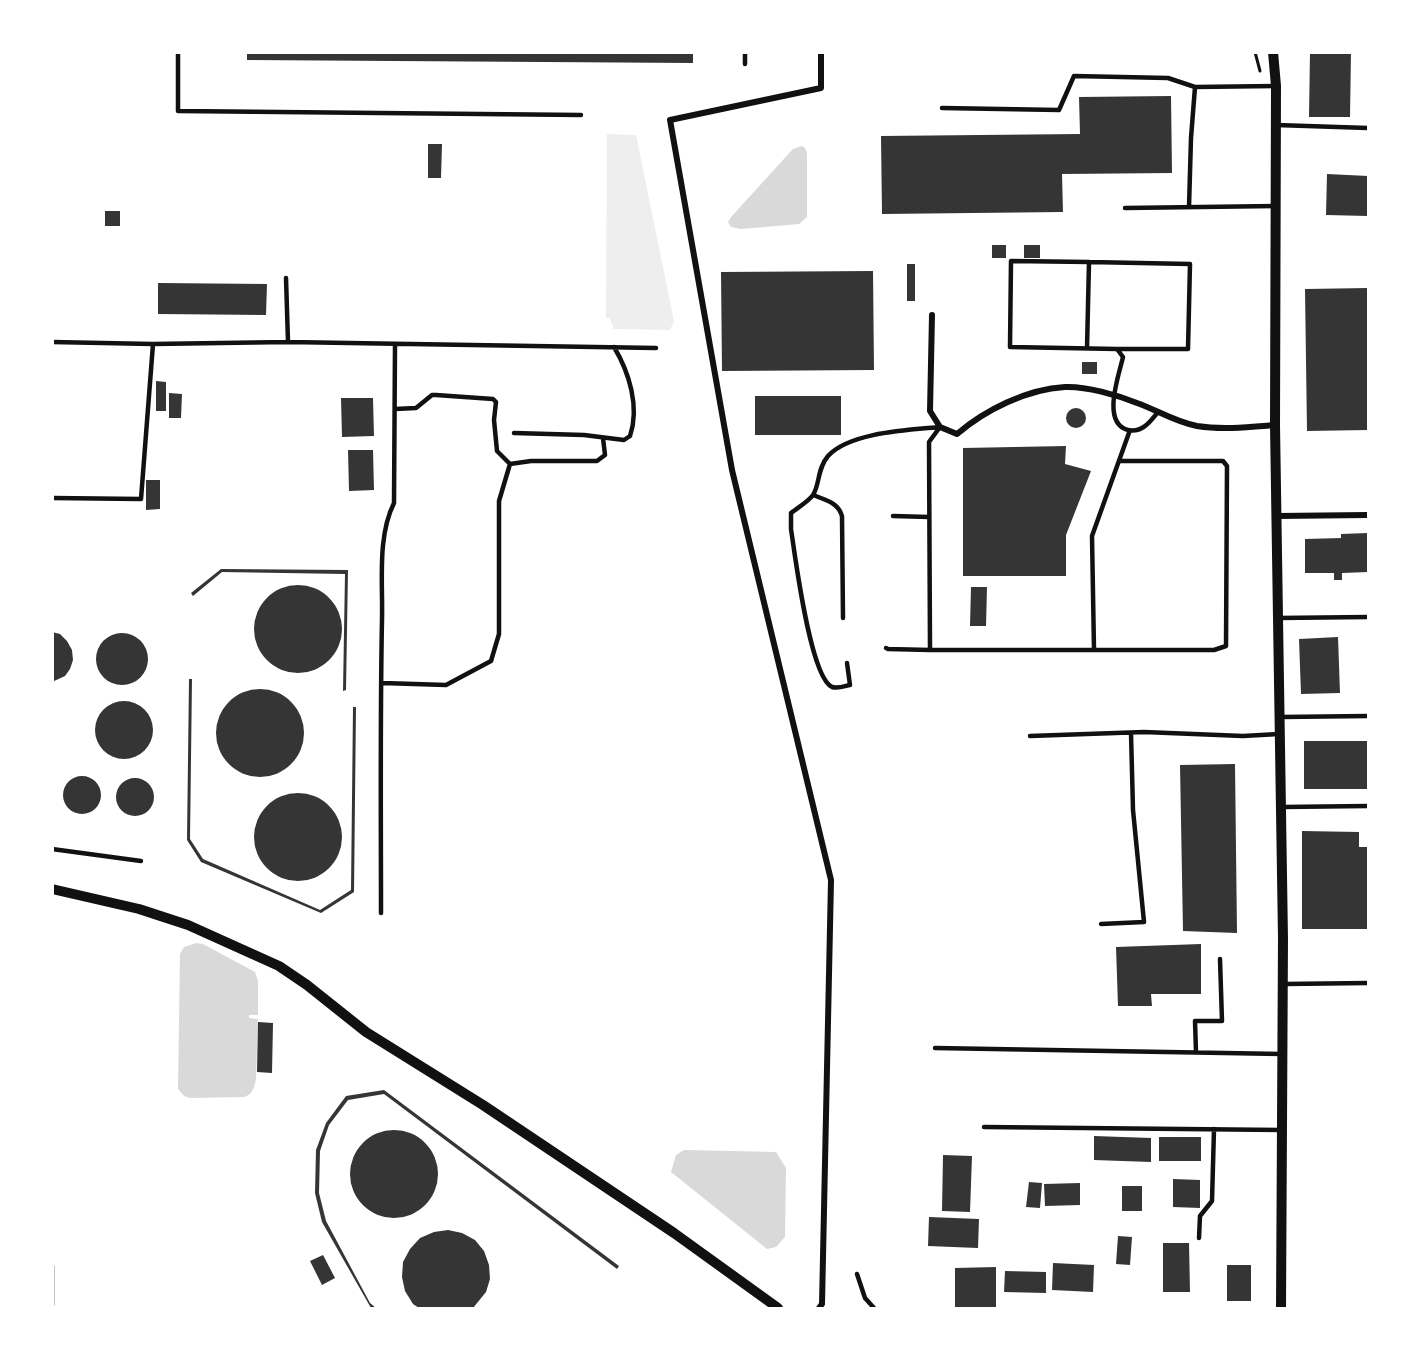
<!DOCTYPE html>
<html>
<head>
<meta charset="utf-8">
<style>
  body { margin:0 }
  #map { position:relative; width:1421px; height:1361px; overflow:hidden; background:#fff; font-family:"Roboto Condensed",sans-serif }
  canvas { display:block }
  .frame { position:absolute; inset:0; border:54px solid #fff; pointer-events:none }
</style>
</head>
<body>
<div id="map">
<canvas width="1421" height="1361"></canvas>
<div class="frame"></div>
</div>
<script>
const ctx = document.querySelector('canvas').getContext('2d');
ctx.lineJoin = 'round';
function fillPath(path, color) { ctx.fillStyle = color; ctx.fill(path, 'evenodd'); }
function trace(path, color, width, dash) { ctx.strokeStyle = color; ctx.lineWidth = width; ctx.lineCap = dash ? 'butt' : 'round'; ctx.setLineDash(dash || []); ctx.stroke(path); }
fillPath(new Path2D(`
  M607 134 636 135 674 321 670 330 614 329 610 318H606Z`), '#eee');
fillPath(new Path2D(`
  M802 146 805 148 807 153V217L799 224 741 229 731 227 728 222 731 217 793 149Z
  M196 943 203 944 255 972 258 981V1015H249V1018L258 1019 256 1079C254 1088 253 1094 244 1097L190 1098 184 1096 178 1089 180 954 184 947Z
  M684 1150 776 1152 786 1168 785 1237 776 1247 767 1249 671 1172 676 1155Z`), '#d9d9d9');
fillPath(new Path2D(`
  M247 52H693V63L247 60Z
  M1310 52H1351L1350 117H1309Z
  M1171 96 1172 173 1062 174 1063 212 882 214 881 136 1080 134 1079 97Z
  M428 144H442L441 178H428Z
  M1327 174 1368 176V216L1326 215Z
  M105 211H120V226H105Z
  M992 245H1006V258H992Z
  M1024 245H1040V258H1024Z
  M907 264H915V301H907Z
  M873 271 874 370 722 371 721 272Z
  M158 283 267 284 266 315 158 314Z
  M1368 288V430L1307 431 1305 289Z
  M1082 362H1097V374H1082Z
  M156 381 166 382V411H156Z
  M169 393 182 394 181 418H169Z
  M755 396H841V435H755Z
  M341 398H373L374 436 342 437Z
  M1066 418a10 10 0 1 1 20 0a10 10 0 1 1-20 0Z
  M1066 446 1065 464 1091 471 1066 535V576H963V448Z
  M348 450H373L374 490 349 491Z
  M146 480H160V509L146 510Z
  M1368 533V572L1342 573V580H1334V573H1305V539L1341 538V534Z
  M221 569 348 570 346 690 343 691 345 574 222 572 193 596 191 593Z
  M254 629a44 44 0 1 1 88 0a44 44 0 1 1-88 0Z
  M971 587H987L986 626H970Z
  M52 632 60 634 67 641 72 650 73 660 70 669 65 676 52 682Z
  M96 659a26 26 0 1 1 52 0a26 26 0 1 1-52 0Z
  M1338 637 1340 693 1301 694 1299 639Z
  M189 679H192L190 839 203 859 320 910 351 890 353 707H356L354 892 321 913 201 862 187 840Z
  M216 733a44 44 0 1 1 88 0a44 44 0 1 1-88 0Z
  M95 730a29 29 0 1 1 58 0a29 29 0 1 1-58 0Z
  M1304 741H1368V789H1304Z
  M1235 764 1237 933 1183 931 1180 765Z
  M63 795a19 19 0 1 1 38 0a19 19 0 1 1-38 0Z
  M116 797a19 19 0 1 1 38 0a19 19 0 1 1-38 0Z
  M254 837a44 44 0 1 1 88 0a44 44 0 1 1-88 0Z
  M1302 831 1359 832V847H1368V929H1302Z
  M1201 944V994H1151L1152 1006H1118L1116 947Z
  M258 1022 273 1023 272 1073 257 1072Z
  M384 1090 619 1266 617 1269 384 1094 348 1100 329 1125 320 1151 319 1193 326 1221 370 1303 376 1308H371L322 1222 315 1193 316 1150 326 1123 346 1096Z
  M350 1174a44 44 0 1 1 88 0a44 44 0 1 1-88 0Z
  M1094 1136 1151 1138V1162L1094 1160Z
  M1159 1137H1201V1161H1159Z
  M943 1155 972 1156 970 1212 942 1211Z
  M1173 1179 1200 1180V1208L1173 1207Z
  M1029 1182 1042 1183 1040 1208 1026 1207Z
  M1080 1183V1205L1045 1206 1044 1184Z
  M1122 1186H1142V1211H1122Z
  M929 1217 979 1219 978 1248 928 1246Z
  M448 1230 462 1233 475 1240 484 1251 489 1265 490 1279 486 1292 473 1308H419L413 1304 405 1291 402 1277 403 1262 410 1249 420 1238 434 1232Z
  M1118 1236 1132 1237 1130 1265 1116 1264Z
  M1163 1243H1189L1190 1292H1163Z
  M323 1255 335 1278 322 1285 310 1261Z
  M1053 1263 1094 1265 1093 1292 1052 1290Z
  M1227 1265H1251V1301H1227Z
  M996 1267V1307H955V1268Z
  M1005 1271 1046 1272V1293L1004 1292Z`), '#353535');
trace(new Path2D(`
  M1255 52 1260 71`), '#111', 3);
trace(new Path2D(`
  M178 52V111L581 115
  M745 64V52
  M942 108 1059 110 1074 76 1168 78 1195 87
  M1276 125 1368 128
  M1189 207 1191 138 1195 87 1276 86
  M1125 208 1276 206
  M1089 262 1190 264 1188 349H1117
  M286 278 288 342
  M52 342 153 344 288 342 656 348
  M1087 348 1089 262 1011 261 1010 347 1117 349 1123 357C1119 375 1101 423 1128 430 1142 433 1150 422 1158 412
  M395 409 416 408 432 395H436L493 399 496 402 494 420 497 451 510 464
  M940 427 929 442 930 650H1214L1226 646 1227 466 1223 461H1120
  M514 433 584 435 624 440 630 436C640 407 629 372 614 347
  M813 495C825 500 838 502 842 516L843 618
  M52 498 141 499 153 344
  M893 516 929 517
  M1278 618 1368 617
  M886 648 888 649 930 650
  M1094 650 1092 536 1130 430
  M847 663 850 685C845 686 838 689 832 687 810 677 795 555 791 529V513C797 508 808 502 813 495 820 484 817 469 828 456 850 432 909 430 940 427
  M382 683 446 685 491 661 499 634V501L510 464 531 461H597L605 455 603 438
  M1281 717 1368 716
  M1030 736 1144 732 1243 736 1279 734
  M1282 807 1368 806
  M52 849 141 861
  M381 913C381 815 380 718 382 620 383 583 377 537 394 503L395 344
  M1101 924 1144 922 1133 810 1131 733
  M1284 984 1368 983
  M935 1048 1282 1054
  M1196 1052 1195 1021H1222L1220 959
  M984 1127 1281 1130
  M1199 1238 1200 1216 1212 1201 1214 1129
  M52 1266V1305
  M857 1274 865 1298 874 1308`), '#111', 4.5);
trace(new Path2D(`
  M932 315 930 411 940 427 957 434C985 410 1027 389 1065 387 1086 386 1117 395 1137 403 1157 410 1175 422 1197 426 1223 430 1250 427 1275 425
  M1277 516 1368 515
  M819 1308 822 1304 831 880 732 470 670 120 821 88V52`), '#111', 6);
trace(new Path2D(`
  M1273 52 1276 86 1275 425 1283 939 1281 1308
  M52 889 139 909 188 925 279 966 307 985 366 1032 483 1105 674 1233 778 1308`), '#111', 10);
</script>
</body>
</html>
